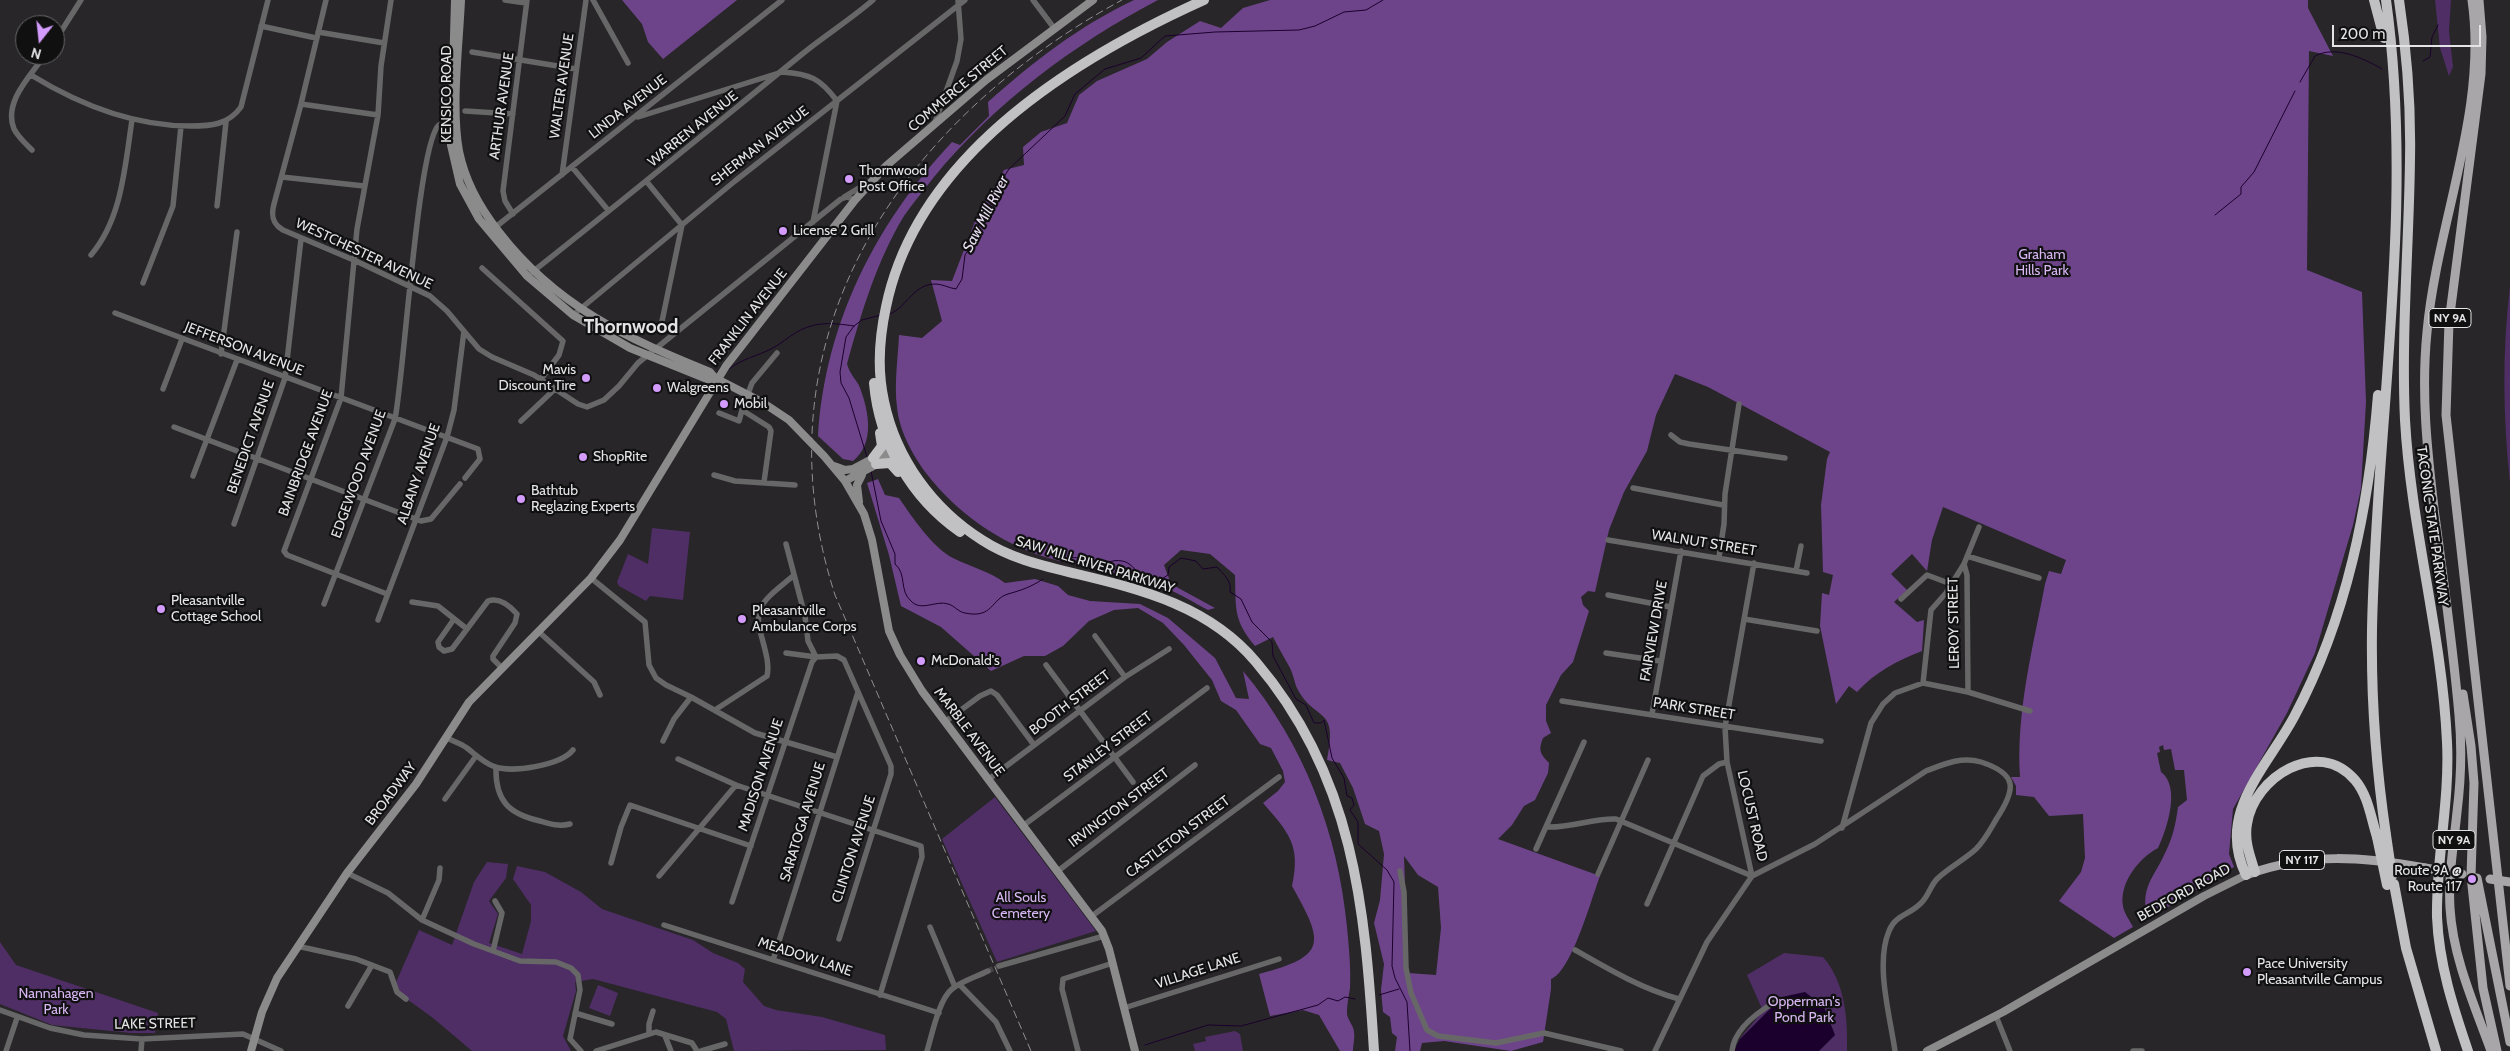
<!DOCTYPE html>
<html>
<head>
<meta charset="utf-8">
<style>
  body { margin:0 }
  #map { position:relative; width:2510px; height:1051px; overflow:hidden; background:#282629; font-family:Cabin,sans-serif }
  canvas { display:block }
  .north { position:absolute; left:15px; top:15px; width:50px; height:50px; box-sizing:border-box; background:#101011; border:1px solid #656466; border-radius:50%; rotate:196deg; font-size:14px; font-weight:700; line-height:20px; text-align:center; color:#e4e3e5 }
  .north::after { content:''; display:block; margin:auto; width:18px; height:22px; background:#d39cfc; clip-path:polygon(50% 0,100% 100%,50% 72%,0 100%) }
  .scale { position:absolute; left:2332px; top:25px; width:149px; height:22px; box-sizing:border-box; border:2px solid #e4e3e5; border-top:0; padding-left:6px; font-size:15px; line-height:18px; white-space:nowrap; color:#e4e3e5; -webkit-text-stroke:4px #101011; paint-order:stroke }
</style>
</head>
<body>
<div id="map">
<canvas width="2510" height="1051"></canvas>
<div class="north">N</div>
<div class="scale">200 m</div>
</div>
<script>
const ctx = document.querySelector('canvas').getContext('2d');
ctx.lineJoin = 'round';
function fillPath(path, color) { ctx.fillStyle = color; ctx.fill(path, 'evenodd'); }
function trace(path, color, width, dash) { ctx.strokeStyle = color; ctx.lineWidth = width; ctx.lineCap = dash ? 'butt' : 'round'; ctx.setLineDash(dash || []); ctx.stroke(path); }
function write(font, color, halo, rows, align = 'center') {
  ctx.font = font + ' Cabin,sans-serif'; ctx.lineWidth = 4.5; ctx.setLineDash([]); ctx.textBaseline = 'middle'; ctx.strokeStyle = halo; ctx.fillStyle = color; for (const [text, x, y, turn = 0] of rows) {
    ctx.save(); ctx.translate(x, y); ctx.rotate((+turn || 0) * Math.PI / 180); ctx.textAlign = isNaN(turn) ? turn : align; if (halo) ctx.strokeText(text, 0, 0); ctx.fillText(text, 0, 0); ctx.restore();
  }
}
fillPath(new Path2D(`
  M2435 0H2451L2449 31 2453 67 2449 76 2440 48Z
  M2510 286V483C2503 417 2502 352 2510 286Z
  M652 528 690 532 683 600 650 596 646 601 619 586 617 582 628 554 648 564Z
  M995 797 1096 931 997 962 942 839Z
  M487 862 508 864 506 878 489 901 498 914 489 943 522 954 531 921V905L513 879 517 866 545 872 581 892 602 909 693 940 713 953 738 963 745 969 743 982 764 1006 776 1010 822 1017 885 1035 886 1050 734 1051 726 1019 717 1012 593 979 575 982 576 991 563 1036 571 1051H472L433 1018 393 989 419 930 452 945 474 882Z
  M0 942 16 965 158 1013 155 1033H131L52 1025 0 1004Z
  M1784 953 1823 957C1845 982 1848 1018 1847 1051H1735L1741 1037 1763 1011 1747 975Z
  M598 985 618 993 610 1016 589 1008Z
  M1235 1031 1240 1034 1243 1051H1195L1193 1044 1206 1041 1205 1037Z`), '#4e2e64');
fillPath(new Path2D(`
  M622 0H737L663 59 648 42 642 24Z
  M1134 0H1158C1074 44 995 103 934 177 924 190 913 203 904 216 877 260 861 314 847 364 850 375 857 380 860 388 869 412 875 443 853 461L843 459 818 436C825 323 876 223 952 142L960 145 989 116 988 102C1033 62 1079 26 1134 0Z
  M1270 0H2308V8L2333 56 2309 51 2307 270 2362 292 2366 402 2361 488 2353 525 2315 653 2287 713 2233 809 2229 854 2234 867 2148 919C2139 888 2154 878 2166 851 2173 837 2176 822 2178 807L2187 800 2184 770H2175L2171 749 2164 750 2163 745 2159 747 2160 752 2157 753 2161 772C2181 787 2167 829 2158 848 2139 858 2119 883 2123 906 2124 913 2130 921 2133 927L2114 938 2059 901 2081 872 2085 858 2083 814 2049 816 2034 797 2016 795V786L2011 777H2020C2016 711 2033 648 2045 584L2049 571 2061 574 2066 560 1943 507 1932 540 1927 571 1912 554 1891 574 1907 590 1894 602 1917 622 1924 620 1922 651C1897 661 1875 672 1857 692L1849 686 1836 704 1820 626 1822 593 1829 595 1833 575 1823 572 1821 505 1827 459 1830 452 1708 387 1675 374 1656 415 1647 451 1624 492 1609 530 1595 592 1588 591 1581 597 1583 605 1589 611 1573 662 1561 675 1546 705V721L1551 733 1543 738C1538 750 1540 754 1549 763L1548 773 1535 800 1524 806 1512 825 1498 839 1600 876C1592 897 1571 973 1551 979V989L1543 1042 1511 1051 1444 1041 1422 1043 1420 1051H1395L1397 1037 1392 1033 1390 1017 1383 1012 1381 990 1384 964 1374 923 1380 900 1384 854 1379 831 1365 824 1353 788 1340 763 1327 760C1339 703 1314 724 1296 686 1294 680 1293 674 1290 668 1284 657 1278 647 1273 637L1255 646C1233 620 1236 608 1235 575L1210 554 1181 550 1164 565 1171 584 1215 608 1208 610C1194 603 1181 594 1167 589 1128 573 1085 569 1045 557 998 542 956 512 926 473 912 454 899 430 897 407 894 384 898 358 899 335L922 338 942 321 931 280 952 281 977 216 1004 170 1024 165 1023 147 1041 132 1067 123 1079 95 1097 81 1147 59 1167 42 1200 21 1221 28 1243 8ZM1404 856 1418 875 1438 887 1441 928 1436 975 1408 973Z
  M878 479 885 495 899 498C912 517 933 548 953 558 971 567 989 571 1005 583L1035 579 1058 586 1068 595 1090 601 1140 604 1168 618 1215 658 1236 698 1249 699 1243 671C1304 744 1338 833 1347 927 1349 948 1351 968 1350 988 1349 996 1347 1003 1347 1011 1346 1019 1354 1025 1354 1032 1355 1038 1353 1045 1353 1051H1340L1319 1015 1303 1010 1270 1016 1259 974C1328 956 1324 943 1292 886 1301 845 1289 833 1263 803L1278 791 1285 782 1283 771 1271 748 1260 744 1236 710 1221 701 1212 680 1184 645 1163 623 1138 608 1114 610 1089 621 1063 646 1045 656H1024L991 671 941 627 901 606 889 555 867 483Z`), '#6d448a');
fillPath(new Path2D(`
  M1805 992 1824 1007 1835 1035 1819 1051H1734L1740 1039 1782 997Z`), '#1b002d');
trace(new Path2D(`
  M2423 61 2430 57 2432 37 2438 25
  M2300 82 2315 56C2336 45 2363 58 2382 69
  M2215 215 2241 194V187L2254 172 2295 91
  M890 314C908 306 913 284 936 284 942 284 949 288 956 289L962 279 965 255 974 241 979 223 990 208 995 190 1009 169 1065 116 1075 94 1105 69 1141 58 1165 36 1215 32 1299 30 1315 26 1344 12 1366 10 1383 0
  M729 369C742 359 757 356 771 349 781 344 788 337 797 332 816 321 833 323 854 326
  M867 457 849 398 841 383 840 372 846 337 854 326 862 320 881 315
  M871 471 881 521 895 554V564C907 574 899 591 911 601 921 612 936 600 948 604 954 605 958 612 965 613 993 619 991 599 1008 594 1022 590 1031 587 1043 579
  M1061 562C1075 553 1083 559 1095 567 1105 564 1112 559 1122 561 1138 563 1142 593 1168 575L1169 567 1181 558 1196 561 1203 569 1217 567C1224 575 1232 581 1230 592L1241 599 1252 622 1272 642 1273 656 1296 699 1306 705 1314 723H1321L1324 720 1332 758 1344 778 1347 796 1352 798 1354 805 1350 810 1358 822V844L1387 870 1394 882 1392 966 1395 978 1407 1002 1410 1051
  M1379 995 1399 989
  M1145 1045 1208 1025 1241 1026 1318 1005 1328 998 1338 1001 1345 997 1355 999`), '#1b002d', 1);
trace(new Path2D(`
  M988 971 999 966`), '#444245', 5.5, [5.5, 3]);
trace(new Path2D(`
  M326 0 301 104 274 204C271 215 272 224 283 230L356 261 430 296 447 311 479 349 492 357 534 375 578 404 587 407 604 400 619 386 638 363 841 199 847 197 855 200
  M505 0 526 3
  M593 0 628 63
  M1033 0 1054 28
  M261 26 316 38
  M318 32 384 43
  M55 41 81 0
  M472 52 576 69
  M31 75C80 105 132 126 190 126 211 126 228 125 241 107L268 0
  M301 104 378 115
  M465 111 513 114
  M638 117 782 72C810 74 820 78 837 101L813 222
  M934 125 957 61 961 39 958 0
  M32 150C26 144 18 137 14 129 3 102 31 75 45 55
  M572 167 608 210
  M562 175 586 0
  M282 177 364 186
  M647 182 682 225 660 331
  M844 197 872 180
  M217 206 226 122
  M513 214 505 201 503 191 527 0
  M493 229 782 0
  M91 255C122 219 125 166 132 120
  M482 268 563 341 559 355 541 379
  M531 273C622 201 711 128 801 55 824 36 850 20 873 0
  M143 283 173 206 181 126
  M115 313 478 449 480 459 465 478
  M573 315 735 181 965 0
  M221 354 237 232
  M163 389 182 339
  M719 413 739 421 742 410
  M521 421 556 388
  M174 427 421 521 431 519 460 484
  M1671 435 1680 442 1689 444 1785 458
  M714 475 735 481 795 485
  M193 476 237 360
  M764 482 771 431 769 427 742 410 752 383 777 353
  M1633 488 1723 505
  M234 524 285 378 301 239
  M1608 540 1807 573
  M1967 556 2039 578
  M1719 557 1724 524 1725 494 1739 404
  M1964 564 1967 575 1968 692
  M1796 571 1801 546
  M591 578 645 622 649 665 656 678 666 685 691 697 755 733 837 757
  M387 594 287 555 284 551 341 398 357 229 378 115 381 66 391 0
  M1608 595 1671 607
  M1901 599 1927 575 1951 584
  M412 602 438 606 467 629
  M324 604 395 419C404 375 418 142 439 125L450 126
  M454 619 438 642 439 647 444 651 452 649 488 601C499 597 510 606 517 614L515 623 493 656V659L501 667
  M1744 619 1817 631
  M378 620 447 437 454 410 464 331
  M538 631 594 682 600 695
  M1095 636 1125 677
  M786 653 816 657 837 656 844 660 891 766V774L839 939
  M1606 653 1660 661
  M1046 665 1133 782
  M1923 683 1931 610 1946 593 1964 564 1979 527
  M1562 701 1821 741
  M715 710 767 676C772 655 753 626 760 609 766 596 783 585 794 575
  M1652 714 1681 551
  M946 721 980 696 991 691 997 695 1034 745
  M447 738C453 741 462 744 467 748 476 755 483 762 493 766 511 774 561 765 573 750
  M663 741 674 719 691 697
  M678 759 736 785 921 846 922 857 880 995
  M496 767C495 801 509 814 540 821 550 824 559 827 570 824
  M989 779 1125 677 1169 649
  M445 799 476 756
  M1024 825 1207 688
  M1547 827C1571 828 1593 818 1616 819L1752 876
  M1842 828 1871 723 1883 704 1895 693 1923 683 1968 692 2030 711
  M1536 849 1584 742
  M611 863 621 827 630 805 751 846
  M1058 871 1195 765
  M1400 871 1404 892 1406 968 1411 993 1427 1030 1438 1036 1496 1043 1544 1033 1621 1051
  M347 873 388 893 422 920 474 944 520 961 556 962 571 968 578 975 580 990 570 1039 581 1051
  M1598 874 1648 760
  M659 876 736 785
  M1752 876 1815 844 1926 771C1944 764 1962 756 1981 762 2018 774 2016 789 1997 818 1991 828 1985 840 1976 849 1964 860 1948 868 1937 879 1930 886 1928 898 1920 904 1909 915 1895 915 1889 931 1875 964 1890 1016 1895 1051
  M732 902 812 662 816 657 808 641 805 616 786 544
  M1647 904 1703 776 1719 764 1727 762
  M1092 916 1279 777
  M422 920 439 880 440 868
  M664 925 939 1013
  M930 927 955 987
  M297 946 356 959 390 972 397 992 406 999
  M1575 950C1608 969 1642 989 1679 999
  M493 951 502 913 495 901
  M773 960 858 692
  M999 966 1104 936
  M960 985 996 1022 1010 1051
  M348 1006 372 965
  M1124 1008 1279 959
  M0 1010 50 1028 84 1035 142 1039 243 1034 281 1051
  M575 1013 612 1024
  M1996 1016 2010 1051
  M649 1034V1024L653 1011
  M665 1036 671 1051
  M6 1051 17 1018
  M141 1051 142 1039
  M596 1051 656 1032 692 1043 697 1051
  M701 1051 725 1044
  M927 1051C932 1035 939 999 952 989 962 981 976 977 988 971
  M1078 1051 1062 989 1063 979 1113 963
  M1655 1051 1707 942 1752 876 1727 762 1725 727 1754 563
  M1732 1051C1734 1029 1758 1012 1775 1002
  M2133 1051H2142`), '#676768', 5.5);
trace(new Path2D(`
  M455 0 451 145 460 184 479 219 527 276 573 315 630 348 707 379 721 381 762 402 789 420 824 456 845 481 864 514 872 540 889 631 900 655 922 691 1102 931 1109 949 1135 1051
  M461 0C459 46 451 107 459 151 465 181 480 208 499 232 556 306 626 338 710 372L716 379
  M834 466 845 470 853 469 896 446
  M845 481 898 453
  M859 502 857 485 862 475
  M251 1051 262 1012 277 978 347 873 416 784 469 702 591 578 620 540 726 366 855 200 886 166 986 80 1093 0
  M1927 1051 2003 1012 2204 896 2246 875`), '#8c8b8c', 8);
trace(new Path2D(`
  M2472 0C2488 111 2437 222 2427 332 2421 392 2427 449 2434 508 2443 577 2453 646 2459 715 2462 747 2461 780 2457 812 2454 843 2448 876 2450 908 2453 958 2474 1004 2491 1051
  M2479 0 2482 37 2481 74 2449 322 2446 415 2510 986
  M2463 694 2471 746 2474 783 2471 876 2483 988 2497 1051
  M2249 874C2311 852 2362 857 2425 868
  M2477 878 2510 1042`), '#a8a6a9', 9);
trace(new Path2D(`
  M1204 0C1073 59 917 156 886 307 879 339 877 370 884 401 896 459 933 509 982 540 1011 559 1044 566 1077 574 1144 590 1210 607 1256 662 1354 777 1365 907 1374 1051
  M2374 0 2384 38
  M2399 0C2407 53 2411 106 2410 159 2409 246 2401 333 2405 420 2411 528 2442 634 2447 742 2450 801 2436 858 2437 917 2439 964 2453 1007 2468 1051
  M874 383C879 442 911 498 960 532
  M873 458 882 446 880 433
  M876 464 890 463 898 472
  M2386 835C2376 767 2371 699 2372 630 2376 420 2415 209 2386 0
  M2255 872C2250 856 2244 841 2247 824 2254 777 2318 737 2355 780 2368 795 2371 818 2377 837
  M2246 875C2216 813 2266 769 2294 717 2347 618 2369 506 2378 395
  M2394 884 2406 948 2436 1051`), '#c1c0c2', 10);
trace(new Path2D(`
  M1031 1051 835 595C752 338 900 121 1122 0`), '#918f92', 1, [8, 4]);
trace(new Path2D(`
  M2425 868 2462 874
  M2490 879 2510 882`), '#a8a6a9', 9);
trace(new Path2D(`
  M2386 835 2392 876
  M2377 837 2387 885`), '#c1c0c2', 10);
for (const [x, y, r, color] of [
  [849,179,5,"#d39cfc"],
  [783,231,5,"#d39cfc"],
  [586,378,5,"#d39cfc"],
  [657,388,5,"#d39cfc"],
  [724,404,5,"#d39cfc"],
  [583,457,5,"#d39cfc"],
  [521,499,5,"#d39cfc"],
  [161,609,5,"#d39cfc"],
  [742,619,5,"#d39cfc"],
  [921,661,5,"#d39cfc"],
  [2472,879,5,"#d39cfc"],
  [2247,972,5,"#d39cfc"]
]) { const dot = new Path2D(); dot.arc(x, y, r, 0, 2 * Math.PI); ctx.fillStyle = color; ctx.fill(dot); trace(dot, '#101011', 2); }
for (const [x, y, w] of [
  [2450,318,42],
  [2454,840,42],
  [2302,860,45]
]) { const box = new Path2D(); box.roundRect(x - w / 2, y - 9.5, w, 19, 4); ctx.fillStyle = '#101011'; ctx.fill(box); trace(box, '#e4e3e5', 1); }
write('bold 12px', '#e4e3e5', null, [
  ["NY 9A",2450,318],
  ["NY 9A",2454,840],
  ["NY 117",2302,860]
]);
write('14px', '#e4e3e5', '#101011', [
  ["WALTER AVENUE",562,86,-82],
  ["COMMERCE STREET",958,89,-40],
  ["KENSICO ROAD",447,94,-90],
  ["ARTHUR AVENUE",502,106,-82],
  ["LINDA AVENUE",628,107,-38],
  ["WARREN AVENUE",693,129,-39],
  ["SHERMAN AVENUE",760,146,-38],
  ["WESTCHESTER AVENUE",364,254,25],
  ["FRANKLIN AVENUE",748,317,-52],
  ["JEFFERSON AVENUE",244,349,21],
  ["BENEDICT AVENUE",251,437,-71],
  ["BAINBRIDGE AVENUE",306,453,-70],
  ["EDGEWOOD AVENUE",359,474,-70],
  ["ALBANY AVENUE",419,474,-71],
  ["TACONIC STATE PARKWAY",2432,526,82],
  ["WALNUT STREET",1704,543,9],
  ["SAW MILL RIVER PARKWAY",1095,565,17],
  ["LEROY STREET",1954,623,-91],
  ["FAIRVIEW DRIVE",1654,631,-80],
  ["BOOTH STREET",1070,703,-37],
  ["PARK STREET",1694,709,9],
  ["MARBLE AVENUE",969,732,53],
  ["STANLEY STREET",1108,747,-37],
  ["MADISON AVENUE",761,775,-72],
  ["BROADWAY",391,794,-53],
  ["IRVINGTON STREET",1119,808,-37],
  ["LOCUST ROAD",1752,816,77],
  ["SARATOGA AVENUE",803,822,-73],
  ["CASTLETON STREET",1178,837,-37],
  ["CLINTON AVENUE",854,849,-72],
  ["BEDFORD ROAD",2184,893,-29],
  ["MEADOW LANE",805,957,18],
  ["VILLAGE LANE",1198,971,-18],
  ["LAKE STREET",155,1024,-1]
]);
write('14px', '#e4e3e5', '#101011', [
  ["Thornwood",859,171],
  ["Post Office",859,187],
  ["License 2 Grill",793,231],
  ["Mavis",576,370,"right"],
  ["Discount Tire",576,386,"right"],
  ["Walgreens",667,388],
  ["Mobil",734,404],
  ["ShopRite",593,457],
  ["Bathtub",531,491],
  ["Reglazing Experts",531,507],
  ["Pleasantville",171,601],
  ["Cottage School",171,617],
  ["Pleasantville",752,611],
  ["Ambulance Corps",752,627],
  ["McDonald's",931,661],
  ["Route 9A @",2462,871,"right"],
  ["Route 117",2462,887,"right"],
  ["Pace University",2257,964],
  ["Pleasantville Campus",2257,980]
], 'left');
write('14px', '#d8b7f2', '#101011', [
  ["Graham",2042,255],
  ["Hills Park",2042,271],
  ["All Souls",1021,898],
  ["Cemetery",1021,914],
  ["Nannahagen",56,994],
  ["Park",56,1010],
  ["Opperman's",1804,1002],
  ["Pond Park",1804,1018]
]);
write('italic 15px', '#e9def2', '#101011', [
  ["Saw Mill River",986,214,-63]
]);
write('bold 19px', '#e4e3e5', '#101011', [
  ["Thornwood",631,327]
]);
</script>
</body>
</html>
